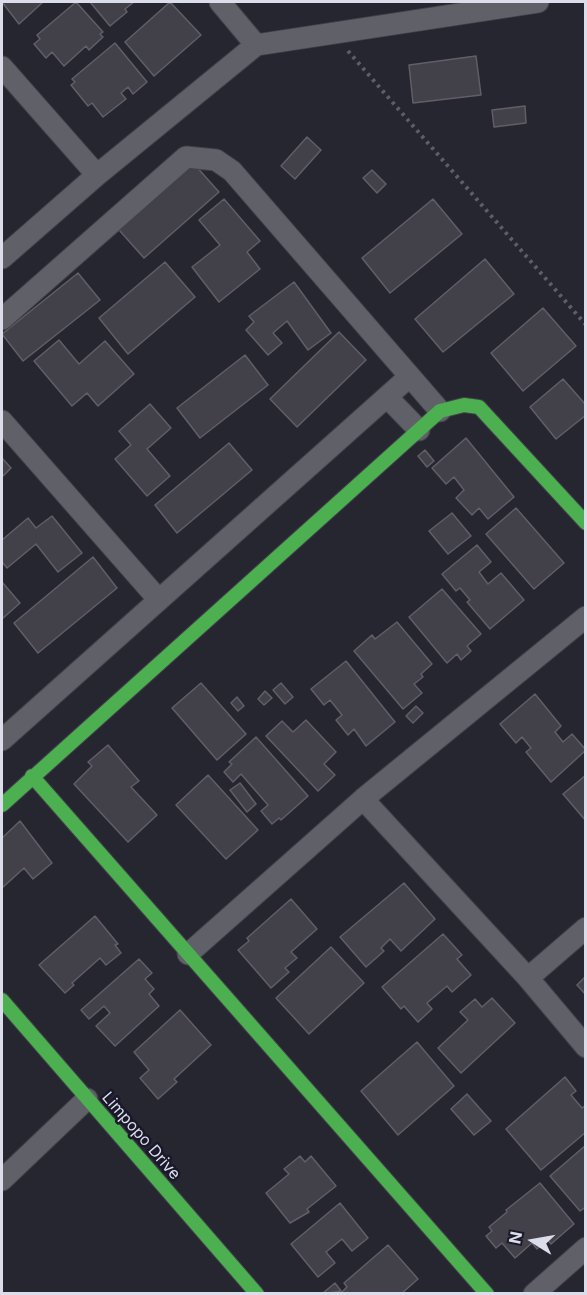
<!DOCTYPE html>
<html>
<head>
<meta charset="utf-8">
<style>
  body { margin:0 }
  #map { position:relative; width:587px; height:1295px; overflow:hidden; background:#262631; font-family:Inter,sans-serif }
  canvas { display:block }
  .frame { position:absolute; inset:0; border:3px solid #dcddea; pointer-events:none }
  .north { position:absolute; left:503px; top:1211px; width:60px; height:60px; -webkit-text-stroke:4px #19192b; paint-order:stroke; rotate:281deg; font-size:16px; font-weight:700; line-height:24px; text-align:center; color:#dcddea }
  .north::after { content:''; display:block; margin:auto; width:21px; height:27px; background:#dcddea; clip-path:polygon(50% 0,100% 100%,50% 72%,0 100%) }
</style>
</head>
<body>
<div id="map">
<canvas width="587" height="1295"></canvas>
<div class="frame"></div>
<div class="north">N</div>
</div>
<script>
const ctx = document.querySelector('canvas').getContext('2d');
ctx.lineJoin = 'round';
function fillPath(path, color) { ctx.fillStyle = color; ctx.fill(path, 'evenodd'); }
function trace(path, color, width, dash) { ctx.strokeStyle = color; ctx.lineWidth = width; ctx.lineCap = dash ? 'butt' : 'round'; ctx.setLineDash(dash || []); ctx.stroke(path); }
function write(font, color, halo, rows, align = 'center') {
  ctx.font = font + ' Inter,sans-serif'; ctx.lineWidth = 5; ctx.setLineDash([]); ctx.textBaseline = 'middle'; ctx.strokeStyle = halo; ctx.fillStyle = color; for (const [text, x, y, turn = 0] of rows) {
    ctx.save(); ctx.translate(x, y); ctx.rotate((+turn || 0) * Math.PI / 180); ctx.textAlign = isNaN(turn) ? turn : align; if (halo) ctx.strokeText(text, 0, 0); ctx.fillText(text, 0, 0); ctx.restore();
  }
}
const building = new Path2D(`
  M2 2H43L19 24Z
  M76 2 103 32 100 34 103 37 89 50 86 46 64 66 52 52 46 58 34 44 40 39 37 35Z
  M90 2H134L125 9 127 12 110 26Z
  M170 2 201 35 154 76 125 42Z
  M115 43 147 82 133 94 128 87 121 93 126 99 103 117 92 103 88 106 71 85 75 82 72 79Z
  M476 56 481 95 413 103 409 65Z
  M525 106 526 123 494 127 492 110Z
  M307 137 321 150 295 179 281 166Z
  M194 164 219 192 144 258 119 230Z
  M372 170 386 184 377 193 363 178Z
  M224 199 260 241 247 252 260 269 219 302 192 267 220 245 199 220Z
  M433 199 462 234 390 293 362 258Z
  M485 259 514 294 443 352 415 319Z
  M165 262 195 297 128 354 99 318Z
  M78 273 100 300 23 361 2 334Z
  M294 282 331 333 308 350 287 321 273 333 282 343 268 355 246 330 254 322 249 316Z
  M543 308 576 346 523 391 491 353Z
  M339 332 366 360 297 427 270 399Z
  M59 340 79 364 105 341 134 374 98 406 87 393 72 406 34 361Z
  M245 355 268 385 200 438 177 408Z
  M563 379 586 405V415L556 439 530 407Z
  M150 404 171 428 147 449 170 476 147 496 115 459 131 445 119 431Z
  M466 438 514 497 488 519 479 508 472 515 456 498 464 490 454 477 446 484 432 468Z
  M229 443 252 470 177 533 155 505Z
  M425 450 434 461 427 467 418 456Z
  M2 458 11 468 2 477Z
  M516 508 564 563 534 589 486 534Z
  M452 513 471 536 448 554 429 531Z
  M52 516 82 553 58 572 36 544 7 568 2 562V540L28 518 36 528Z
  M477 545 491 562 479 572 488 584 501 573 524 600 490 629 467 602 470 600 460 588 456 591 442 574Z
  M93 557 117 588 38 653 14 623Z
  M2 582 20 603 2 619Z
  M442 589 481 634 467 646 471 651 461 660 457 654 447 663 409 617Z
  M397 622 432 664 421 674 423 677 414 684 422 693 403 709 354 651 372 635 375 639Z
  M346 661 395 722 366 746 354 729 348 735 336 720 342 715 330 700 324 705 311 689Z
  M201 683 246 734 217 760 172 708Z
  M281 683 293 697 285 704 273 690Z
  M265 691 272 698 264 705 258 699Z
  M535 694 561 726 555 732 563 742 572 734 586 750 551 782 526 752 531 748 522 737 516 743 500 724Z
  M237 697 244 706 238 711 231 703Z
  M416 706 423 713 413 723 406 716Z
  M306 720 336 752 324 764 335 775 318 791 266 736 282 721 293 732Z
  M256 737 308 796 281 820 279 818 272 824 261 811 268 805 241 774 233 782 224 772 232 764 229 762Z
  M108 745 139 781 131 787 157 815 128 842 74 784 92 766 88 762Z
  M208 775 258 830 226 859 176 805Z
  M586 775V821L563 794Z
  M240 783 256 804 247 812 230 790Z
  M20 821 52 863 33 879 24 868 2 888V838Z
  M404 883 435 919 401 951 390 939 381 948 384 951 366 967 340 937Z
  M291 899 317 929 291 952 297 958 285 968 289 972 271 988 238 950 249 941 247 938Z
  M95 916 118 944 115 945 121 953 106 965 100 958 72 983 74 985 65 993 39 965Z
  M443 934 462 955 457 959 471 975 452 992 447 986 427 1003 432 1009 418 1022 404 1006 401 1009 382 987Z
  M331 947 364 983 309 1034 276 998Z
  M139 959 152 973 145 979 154 989 149 994 159 1006 115 1046 96 1026 110 1013 104 1006 89 1019 81 1010Z
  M586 976V995L577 985Z
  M492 998 515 1023 461 1073 438 1048 468 1020 460 1012 475 999 482 1007Z
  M180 1010 211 1045 174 1079 177 1082 158 1099 140 1078 149 1070 134 1052Z
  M417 1042 454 1086 398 1135 361 1091Z
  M565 1077 576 1091 571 1095 582 1108 586 1105V1132L541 1170 506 1129Z
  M467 1094 491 1121 474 1135 451 1109Z
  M586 1145V1207L580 1211 550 1176Z
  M300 1156 305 1162 311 1156 336 1186 307 1209 309 1212 290 1223 266 1193 289 1174 284 1169Z
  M540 1183 574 1224 551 1244 548 1240 537 1249 532 1243 515 1258 502 1243 496 1248 486 1236 492 1231 489 1227 507 1212 506 1210Z
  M340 1203 368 1238 352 1251 342 1239 326 1252 335 1263 318 1277 291 1244Z
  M388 1245 418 1279 401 1294H340L347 1287 344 1283Z
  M335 1283 341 1291 323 1294V1293Z`);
fillPath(building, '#424048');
trace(building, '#615e67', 1.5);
const street = new Path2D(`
  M220 2 256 45
  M2 67 97 175
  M2 258 97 175 256 45 538 2
  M2 319 186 157 216 160 232 171 440 411
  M387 397 419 430
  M2 421 159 600
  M2 740 409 377
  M363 799 528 978 586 1047
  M188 954 363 799 586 617
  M528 978 586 928
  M2 1180 87 1099
  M534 1294 586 1248`);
const fast = new Path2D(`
  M32 776 487 1294
  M2 805 440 411 464 405 479 407 586 523
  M2 1000 257 1294`);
trace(street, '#41414a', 23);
trace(fast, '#41414a', 16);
trace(new Path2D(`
  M348 51 586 325`), '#5e5e67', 4, [3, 4.5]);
trace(street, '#606069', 21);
trace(fast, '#4caf50', 14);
write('16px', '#dcddea', '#19192b', [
  ["Limpopo Drive",141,1136,49]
]);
</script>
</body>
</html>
